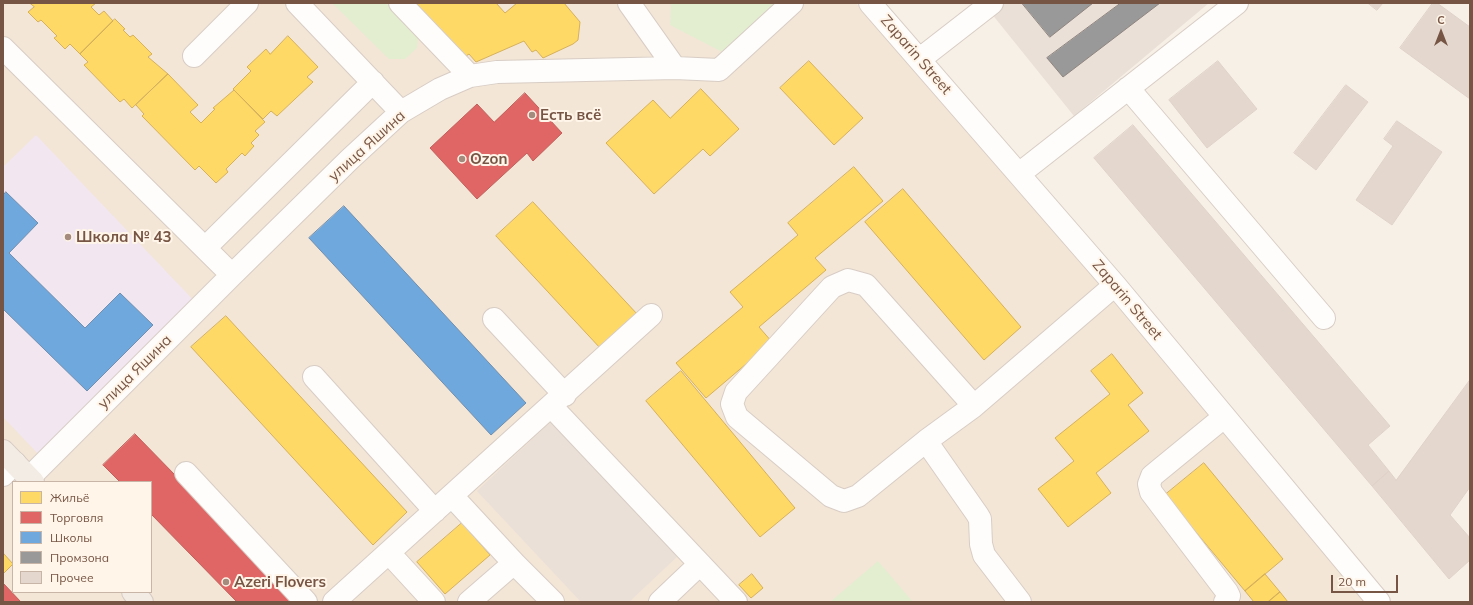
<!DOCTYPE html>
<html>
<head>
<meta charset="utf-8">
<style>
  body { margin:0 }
  #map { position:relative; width:1473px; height:605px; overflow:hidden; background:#f7f0e7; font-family:Mulish,sans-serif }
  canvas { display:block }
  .frame { position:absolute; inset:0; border:4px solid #775545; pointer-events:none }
  .legend { position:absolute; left:12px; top:481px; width:140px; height:112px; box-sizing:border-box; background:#fff5e8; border:1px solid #c9b5a7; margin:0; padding:5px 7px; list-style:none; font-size:12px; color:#775545 }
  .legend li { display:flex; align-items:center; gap:8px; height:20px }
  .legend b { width:20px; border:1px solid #c9b5a7 }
  .north { position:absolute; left:1421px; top:12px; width:40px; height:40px; -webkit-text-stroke:3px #fff5e8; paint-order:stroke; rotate:0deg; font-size:11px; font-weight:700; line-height:16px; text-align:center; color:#775545 }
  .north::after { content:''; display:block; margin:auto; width:14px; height:18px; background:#775545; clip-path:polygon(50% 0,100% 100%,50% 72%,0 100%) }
  .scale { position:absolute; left:1331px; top:575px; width:67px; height:18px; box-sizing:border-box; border:2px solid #775545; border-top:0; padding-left:5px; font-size:12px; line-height:14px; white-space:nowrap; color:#775545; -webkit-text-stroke:3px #fff5e8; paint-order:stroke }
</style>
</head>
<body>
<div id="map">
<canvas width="1473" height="605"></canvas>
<div class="frame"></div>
<ul class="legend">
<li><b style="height:11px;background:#ffd966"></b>Жильё</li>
<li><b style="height:11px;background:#e06666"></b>Торговля</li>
<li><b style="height:11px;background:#6fa8dc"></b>Школы</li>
<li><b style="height:11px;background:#999"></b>Промзона</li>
<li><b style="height:11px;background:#e4d8ce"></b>Прочее</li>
</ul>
<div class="north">С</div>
<div class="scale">20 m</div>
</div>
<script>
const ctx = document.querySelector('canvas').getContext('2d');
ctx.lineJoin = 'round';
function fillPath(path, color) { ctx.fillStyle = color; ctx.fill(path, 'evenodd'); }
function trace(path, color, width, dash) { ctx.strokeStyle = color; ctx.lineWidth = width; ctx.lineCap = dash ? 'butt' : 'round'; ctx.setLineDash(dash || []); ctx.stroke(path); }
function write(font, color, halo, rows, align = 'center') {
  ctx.font = font + ' Mulish,sans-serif'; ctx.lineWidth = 4; ctx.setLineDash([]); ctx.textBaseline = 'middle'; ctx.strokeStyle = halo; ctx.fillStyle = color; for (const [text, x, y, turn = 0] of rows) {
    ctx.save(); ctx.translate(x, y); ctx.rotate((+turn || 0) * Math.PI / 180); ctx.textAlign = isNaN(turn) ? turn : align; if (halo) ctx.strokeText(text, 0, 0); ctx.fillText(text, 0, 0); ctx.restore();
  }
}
fillPath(new Path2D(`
  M3 3H856L1382 602H3ZM13 482H151V592H13Z`), '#f3e6d6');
fillPath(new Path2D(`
  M983 3H1209L1074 116Z
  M555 418 681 553 629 602H581L477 491Z`), '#eae0d8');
fillPath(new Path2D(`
  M36 135 201 308 42 458 3 417V167Z`), '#f2e6f1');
fillPath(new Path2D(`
  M332 3H386L418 35 417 48 405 59H389Z
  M671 3H782L726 54 670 25Z
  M878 561 913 602H830Z`), '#e3eed0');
const homes = new Path2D(`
  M30 3H96L91 7 99 15 104 11 113 21 80 54 70 44 65 49 54 38 57 36 41 20 38 22 28 12 34 7Z
  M409 3H496L505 13 517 3H564L580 22 578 40 573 44 543 58 536 50 532 52 524 41 476 62 469 54 462 59Z
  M115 19 125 29 123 30 130 37 133 35 152 54 148 57 168 74 132 108 124 99 120 102 84 65 88 62 80 54Z
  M288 36 318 67 307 77 313 82 277 116 271 111 263 119 233 89 251 71 247 67 266 49 270 54Z
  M809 61 863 118 834 145 780 88Z
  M168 74 198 105 190 112 201 123 215 109 213 108 234 90 265 122 255 131 259 135 251 143 254 146 245 156 242 153 226 169 228 172 216 183 199 166 195 170 142 116 144 114 136 105Z
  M701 89 739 129 710 156 703 149 654 194 606 143 653 100 670 118Z
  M854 167 883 201 815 258 826 270 759 327 772 342 706 398 676 363 743 307 730 292 798 235 788 223Z
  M903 189 1021 327 984 360 865 222Z
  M533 202 638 315 601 349 496 236Z
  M226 316 407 512 373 545 191 347Z
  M1112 354 1143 393 1128 405 1149 431 1096 473 1111 493 1068 527 1038 489 1074 461 1055 438 1110 394 1091 371Z
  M681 371 795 508 760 537 646 401Z
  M1204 463 1283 559 1245 591 1165 495Z
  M462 523 490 555 445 594 417 562Z
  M4 554 13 564 3 574V555Z
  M752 574 763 588 751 598 739 585Z
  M1265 574 1280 592 1268 602H1254L1245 591Z
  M1280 592 1288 602H1268Z`);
fillPath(homes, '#ffd966');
trace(homes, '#d6b15c', 1);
const shops = new Path2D(`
  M525 93 562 133 533 161 527 153 477 199 430 148 477 104 494 122Z
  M135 434 299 602H237L151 514V482H120L103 465Z
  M3 583 21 602H3Z`);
fillPath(shops, '#e06666');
trace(shops, '#c0615c', 1);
const schools = new Path2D(`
  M6 192 38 223 9 253 85 328 120 293 153 325 87 391 3 309V196Z
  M344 206 526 403 491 435 309 238Z`);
fillPath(schools, '#6fa8dc');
trace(schools, '#718faf', 1);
const industry = new Path2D(`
  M1022 3H1093L1050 37Z
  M1121 3H1160L1063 77 1047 58Z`);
fillPath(industry, '#999');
trace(industry, '#8f8580', 1);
const building = new Path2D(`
  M1368 3H1383L1377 10Z
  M1433 3H1437L1470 27V99L1400 48Z
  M1218 61 1257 109 1207 148 1169 100Z
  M1346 85 1368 102 1316 170 1294 153Z
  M1397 121 1442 152 1392 225 1356 200 1393 146 1384 139Z
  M1133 125 1390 426 1368 445 1389 471 1372 486 1094 158Z
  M1470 380V487L1450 515 1470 538V560L1449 579 1372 486 1389 471 1396 480Z`);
fillPath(building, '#e4d8ce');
trace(building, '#e0d2c9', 1);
const minor = new Path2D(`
  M297 3 401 112
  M400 3 470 76
  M629 3 675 68
  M870 3 1115 285 1379 602
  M3 48 232 275
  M194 56 247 3
  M920 59 992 3
  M1128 88 1324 318
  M1019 174 1237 3
  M205 248 373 82
  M494 319 565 395
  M314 377 435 511
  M551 406 736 602
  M974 406 866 285 848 280 832 287 736 392 732 404 737 417 831 496 844 501 858 496 926 441 974 406 1115 285
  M1224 417 1152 476 1149 484 1151 492 1227 592 1229 596 1225 602
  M926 441 977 514 980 519 981 544 984 555 1020 602
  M186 473 306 602
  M3 475 15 463
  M29 478 232 275 350 159 401 112 440 89 470 76 497 72 675 68 719 70 792 3
  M452 496 514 563
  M389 553 434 602
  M334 602 651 315
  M469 602 514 563 553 602
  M660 602 700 564`);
const major = new Path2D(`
  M3 451 33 482
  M133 592 142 602`);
trace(minor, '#d8cdc5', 24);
trace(major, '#d6cac3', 24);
trace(minor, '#fefdfb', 22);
trace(major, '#f2ece4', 22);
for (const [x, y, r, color] of [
  [532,115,4,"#a48b7e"],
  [462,159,4,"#a48b7e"],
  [68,237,4,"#a48b7e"],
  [226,582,4,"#a48b7e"]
]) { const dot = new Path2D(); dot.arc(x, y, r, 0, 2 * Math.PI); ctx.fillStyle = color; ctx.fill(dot); trace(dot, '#fff5e8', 1.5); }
write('15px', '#775545', '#fff5e8', [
  ["Zaparin Street",916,55,49],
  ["улица Яшина",367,146,-42],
  ["Zaparin Street",1127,300,50],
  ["улица Яшина",135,372,-45]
]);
write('bold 15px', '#775545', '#fff5e8', [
  ["Есть всё",540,115],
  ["Ozon",470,159],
  ["Школа № 43",76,237],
  ["Azeri Flovers",234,582]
], 'left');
</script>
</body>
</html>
